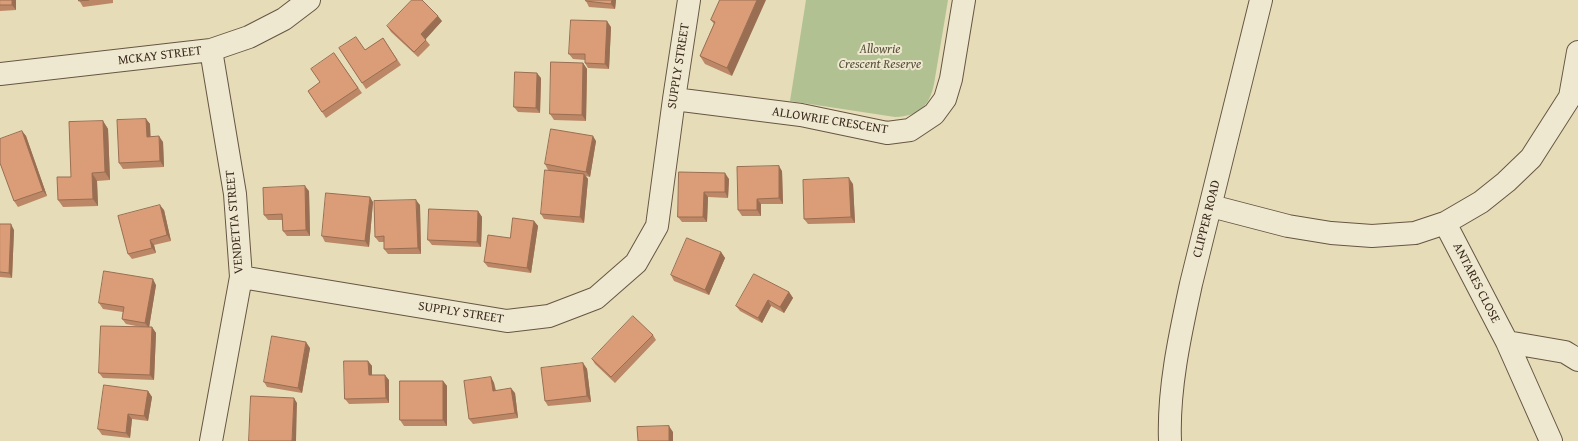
<!DOCTYPE html>
<html>
<head>
<meta charset="utf-8">
<style>
  body { margin:0 }
  canvas { display:block; background:#e6dcb7 }
</style>
</head>
<body>
<canvas width="1578" height="441"></canvas>
<script>
const ctx = document.querySelector('canvas').getContext('2d');
ctx.lineJoin = 'round';
function fillPath(path, color) { ctx.fillStyle = color; ctx.fill(path, 'evenodd'); }
function trace(path, color, width, dash) { ctx.strokeStyle = color; ctx.lineWidth = width; ctx.lineCap = dash ? 'butt' : 'round'; ctx.setLineDash(dash || []); ctx.stroke(path); }
function write(font, color, halo, rows, align = 'center') {
  ctx.font = font + ' "Gentium Book Plus",serif'; ctx.lineWidth = 4; ctx.setLineDash([]); ctx.textBaseline = 'middle'; ctx.strokeStyle = halo; ctx.fillStyle = color; for (const [text, x, y, turn = 0] of rows) {
    ctx.save(); ctx.translate(x, y); ctx.rotate((+turn || 0) * Math.PI / 180); ctx.textAlign = isNaN(turn) ? turn : align; if (halo) ctx.strokeText(text, 0, 0); ctx.fillText(text, 0, 0); ctx.restore();
  }
}
fillPath(new Path2D(`
  M806 0H948L934 84C929 107 919 116 895 117L790 101Z`), '#b1c192');
const minor = new Path2D(`
  M0 74 211 50 249 37 284 19 309 0
  M674 99 801 115 887 133 910 130 934 114 945 99 951 79 964 0
  M1211 206 1288 226 1331 233 1372 236 1415 233 1445 223 1481 202 1506 182 1531 158 1570 97 1578 52
  M1445 223 1507 342 1551 441
  M241 277 507 321 549 316 596 298 636 263 657 226 674 99 689 0
  M1507 342 1565 352 1578 360
  M211 441 241 277 235 194 211 50
  M1170 441C1168 389 1180 335 1191 284L1261 0`);
trace(minor, '#665644', 24);
trace(minor, '#efe8d0', 22);
fillPath(new Path2D(`
  M0 0H16V10L0 11Z
  M79 0H113V3L83 7Z
  M616 0 615 9 589 7 586 1Z
  M720 0 732 76 705 64 700 56 714 24 711 20Z
  M442 21 425 39 430 45 418 57 391 32 387 26Z
  M611 27 609 69 588 68 585 63V60L573 59 569 54Z
  M383 38 401 65 366 89 339 48 365 50Z
  M334 53 362 93 326 118 308 91 320 82Z
  M583 63 587 69 586 121 554 120 550 114Z
  M541 78 540 113 518 112 514 107Z
  M146 119 150 124V137L163 142 164 167 123 169 119 163Z
  M103 121 108 129 110 180 97 181 98 206 63 207 58 200Z
  M22 131 26 136 47 196 18 207 14 201Z
  M596 141 590 177 586 176 588 179 584 223 544 219 541 214 558 172 548 170 545 164Z
  M782 171 783 204H761V216H742L738 210Z
  M679 172 729 179 728 198 708 197 707 222H682L678 217Z
  M853 184 855 223 808 224 804 219Z
  M309 191 310 236H287L283 231 282 220H268L264 215Z
  M373 202 369 247 325 242 322 236Z
  M420 205 421 254H388L384 249V242H379L375 237Z
  M164 210 171 241 154 245 156 253 132 259 128 254Z
  M478 211 482 217 481 247 432 245 428 240Z
  M534 221 538 226 531 273 488 267 484 262 510 238Z
  M0 224 14 230 12 278 0 277Z
  M721 252 725 258 709 295 674 281 671 275Z
  M156 285 149 327H152L156 333 154 380 103 378 99 373 141 327 126 324 122 319 123 312 103 309 99 303Z
  M789 292 793 298 784 313 771 306 762 323 740 311 736 306Z
  M653 335 656 340 615 383 595 364 592 359Z
  M310 348 302 393 267 387 264 382Z
  M368 361 372 366V375L389 380V403L349 404 345 399Z
  M583 363 587 369 591 402 548 406 545 401Z
  M491 377 494 383 496 390 515 393 518 418 473 424 469 419Z
  M443 381 447 386V426H404L400 420Z
  M148 391 152 397 148 421 132 419 130 438 102 435 98 429Z`), '#bc8766');
fillPath(new Path2D(`
  M12 0H16V10L12 5Z
  M612 0H616L615 9 611 4Z
  M757 0H766L732 76 727 68Z
  M438 16 442 21 425 40 421 34Z
  M607 21 611 27 609 69 605 64Z
  M583 63 587 69 586 121 582 115Z
  M537 73 541 78 540 113 536 108Z
  M146 119 150 124 151 143 147 137Z
  M103 121 108 129 110 180 105 172Z
  M22 131 26 136 47 196 43 191Z
  M159 136 163 142 164 167 160 161Z
  M593 136 596 141 590 177 586 172Z
  M779 166 782 171 783 204 779 198Z
  M92 173 97 181 98 206 93 199Z
  M725 173 729 179 728 198 725 192Z
  M584 174 588 179 584 223 580 217Z
  M849 178 853 184 855 223 851 217Z
  M305 186 309 191 310 236 306 230Z
  M704 192 708 197 707 222 703 217Z
  M370 197 373 202 369 247 365 241Z
  M757 199 761 204V216L757 210Z
  M416 200 420 205 421 254 418 248Z
  M160 205 164 210 171 241 167 235Z
  M478 211 482 217 481 247 477 242Z
  M534 221 538 226 531 273 527 268Z
  M11 224 14 230 12 278 9 273Z
  M150 240 154 245 156 253 152 248Z
  M721 252 725 258 709 295 705 290Z
  M153 279 156 285 149 328 145 323Z
  M789 292 793 298 784 313 780 307Z
  M768 300 771 306 762 323 758 318Z
  M152 327 156 333 154 380 150 375Z
  M306 342 310 348 302 393 298 388Z
  M368 361 372 366V380L369 375Z
  M583 363 587 369 591 402 587 396Z
  M385 375 389 380V403L386 398Z
  M491 377 494 383 496 396 493 391Z
  M443 381 447 386V426L443 420Z
  M511 388 515 393 518 418 515 413Z
  M148 391 152 397 148 421 144 416Z
  M294 398 297 403 296 441H292Z
  M128 414 132 419 130 438 126 433Z
  M669 426 673 432V441H669Z`), '#996e53');
const building = new Path2D(`
  M0 0H12V5H0Z
  M79 0H89L79 1Z
  M412 0H422L438 16 421 34 426 40 414 52 387 26Z
  M586 0H612L611 4 586 1Z
  M720 0H757L727 68 700 56 715 22 711 20Z
  M571 20 607 21 605 64 585 63V54H569Z
  M356 37 365 50 383 38 397 60 362 83 339 48Z
  M334 53 358 88 322 112 308 91 320 82 311 69Z
  M551 62 583 63 582 115 550 114Z
  M515 72 537 73 536 108 514 107Z
  M146 119 147 137 159 136 160 161 119 163 117 120Z
  M103 121 105 172 92 173 93 199 58 200 57 177H71L69 122Z
  M551 129 593 136 586 172 545 164Z
  M22 131 43 191 14 201 0 163V139Z
  M779 166V198L757 199V210H738L737 167Z
  M545 170 584 174 580 217 541 214Z
  M679 172 725 173V192H704L703 217H678Z
  M849 178 851 217 804 219 803 180Z
  M305 186 306 230 283 231 282 214 264 215 263 188Z
  M326 193 370 197 365 241 322 236Z
  M416 200 418 248 384 249V236L375 237 374 201Z
  M160 205 167 235 150 240 152 248 128 254 118 216Z
  M429 209 478 211 477 242 428 240Z
  M513 218 534 221 527 268 484 262 488 235 510 238Z
  M0 224H11L9 273 0 272Z
  M687 238 721 252 705 290 671 275Z
  M104 271 153 279 145 323 122 319 124 307 99 303Z
  M754 274 789 292 780 307 768 300 758 318 736 306Z
  M633 316 653 335 611 377 592 359Z
  M101 326 152 327 150 375 99 373Z
  M272 336 306 342 298 388 264 382Z
  M344 361H368L369 375H385L386 398 345 399Z
  M583 363 587 396 545 401 541 368Z
  M491 377 493 391 511 388 515 413 469 419 464 381Z
  M400 381H443V420H400Z
  M104 385 148 391 144 416 128 414 126 433 98 429Z
  M251 396 294 398 292 441H249Z
  M669 426V441H638L637 427Z`);
fillPath(building, '#db9d77');
trace(building, '#996e53', 1);
write('italic 13px', '#58503a', '#efe8d0', [
  ["Allowrie",880,50],
  ["Crescent Reserve",880,65]
]);
write('13px', '#3b2a1d', '#efe8d0', [
  ["MCKAY STREET",160,56,-7],
  ["SUPPLY STREET",679,66,-81],
  ["ALLOWRIE CRESCENT",830,121,9],
  ["CLIPPER ROAD",1207,219,-76],
  ["VENDETTA STREET",235,222,-95],
  ["ANTARES CLOSE",1476,283,63],
  ["SUPPLY STREET",461,313,9]
]);
</script>
</body>
</html>
